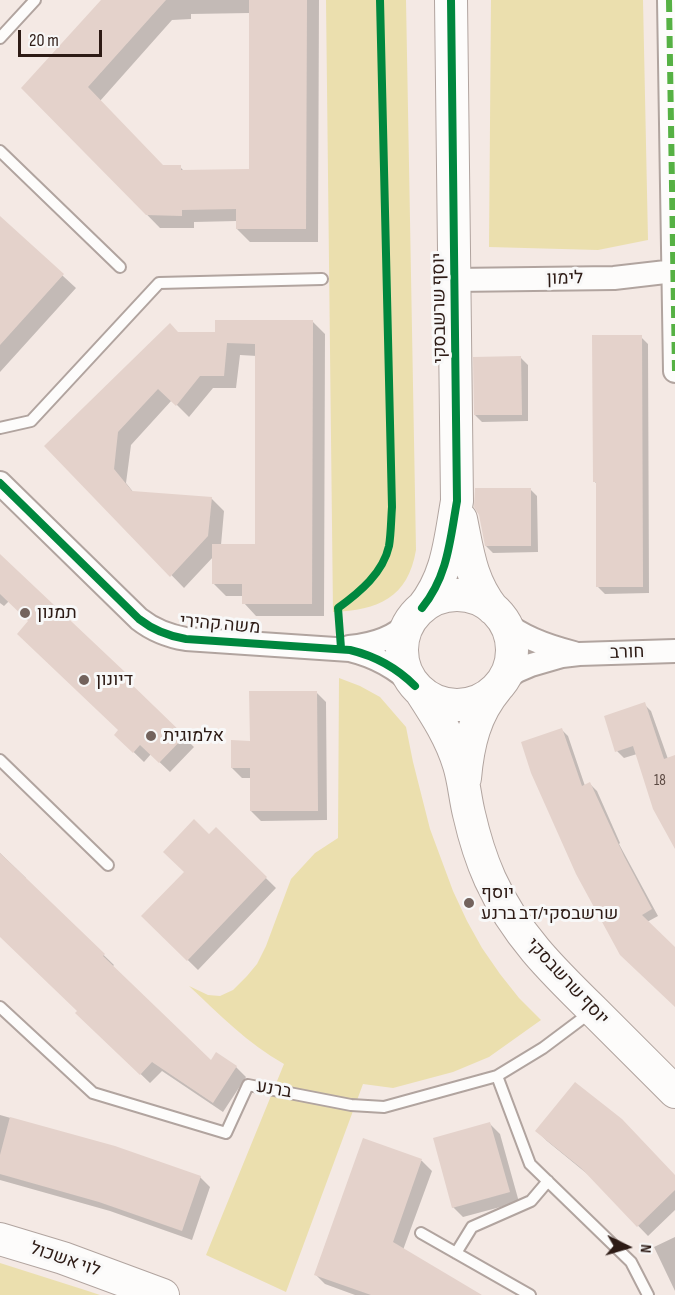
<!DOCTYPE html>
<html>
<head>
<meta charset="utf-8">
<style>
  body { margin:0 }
  #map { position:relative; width:675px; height:1295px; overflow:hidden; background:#f4e9e4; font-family:"Sofia Sans Condensed",sans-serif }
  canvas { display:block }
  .north { position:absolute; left:597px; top:1217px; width:60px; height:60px; -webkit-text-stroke:4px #f8f8f8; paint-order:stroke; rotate:95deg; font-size:16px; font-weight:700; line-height:24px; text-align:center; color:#2d1b15 }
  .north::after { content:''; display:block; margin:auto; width:21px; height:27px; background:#2d1b15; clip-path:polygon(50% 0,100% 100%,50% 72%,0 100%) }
  .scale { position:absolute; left:18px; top:30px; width:84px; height:27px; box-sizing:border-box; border:3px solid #2d1b15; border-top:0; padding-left:8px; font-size:18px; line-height:21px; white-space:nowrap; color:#2d1b15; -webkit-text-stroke:4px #f8f8f8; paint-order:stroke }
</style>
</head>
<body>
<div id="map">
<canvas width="675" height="1295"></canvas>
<div class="north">N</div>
<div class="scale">20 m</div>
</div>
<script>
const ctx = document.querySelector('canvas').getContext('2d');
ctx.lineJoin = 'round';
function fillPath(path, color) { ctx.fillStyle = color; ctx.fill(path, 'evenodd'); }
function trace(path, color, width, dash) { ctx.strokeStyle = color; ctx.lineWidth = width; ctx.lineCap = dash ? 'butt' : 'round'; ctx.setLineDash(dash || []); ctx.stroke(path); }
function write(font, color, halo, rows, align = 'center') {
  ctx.font = font + ' "Sofia Sans Condensed",Heebo,sans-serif'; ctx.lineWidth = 6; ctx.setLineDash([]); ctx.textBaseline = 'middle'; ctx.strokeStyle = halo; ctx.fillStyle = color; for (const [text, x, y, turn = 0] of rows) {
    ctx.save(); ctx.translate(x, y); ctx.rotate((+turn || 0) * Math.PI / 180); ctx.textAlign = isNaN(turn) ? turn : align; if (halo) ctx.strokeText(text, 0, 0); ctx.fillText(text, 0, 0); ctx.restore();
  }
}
fillPath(new Path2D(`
  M326 0H406L416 550C408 598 378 610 333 612Z
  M491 0H643L648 240 598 250 489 247Z
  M339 678 360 686 380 697 406 727 413 762 430 829 453 891 467 921 482 948 500 974 519 998 541 1020 489 1057 453 1072 393 1088 363 1084 286 1292 206 1255 284 1064C248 1044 219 1014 189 986L208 995 220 996 233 990 247 976 257 964 266 946 291 879 315 853 338 838Z
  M0 1263 88 1291 100 1295H0Z`), '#ebdfae');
fillPath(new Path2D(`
  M103 0H319L318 242H250L237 229V221L194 222V228H160L23 88ZM250 13V171H184L180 167H163L100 101 172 20 191 19V14Z
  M0 218 76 288 0 372Z
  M312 321 325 334 324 616H256L244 603V596H226L213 583 214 556 184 588 46 446 178 334 217 333ZM240 355 257 356 256 545H221L224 511 211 498 134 493 126 483 131 445 172 400 189 417 213 388H236Z
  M641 337 648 344 649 593 605 594 598 587 597 484 594 481Z
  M521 358 528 365V421L482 422 475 415Z
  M530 489 537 496 538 552 493 553 486 546Z
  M0 555 124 674 134 684 132 687 194 747 170 772 151 754 144 762 116 735 120 730 30 622 9 601 4 606 0 603Z
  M316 692 326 702 327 820 261 821 251 811V778H242L232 768 251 742Z
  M644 704 651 711 668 759 675 757V846L637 754 624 758 617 751Z
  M561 729 568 736 585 786 590 784 597 791 620 843 619 844 658 916 647 922 675 949V1006L621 954Z
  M216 829 276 888 198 970 143 916 186 872 209 836Z
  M0 853 26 878 25 879 114 965 112 967 211 1062 236 1067 246 1077 223 1112 162 1071 150 1083 77 1013 79 1011 0 936Z
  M0 1115 114 1147 200 1177 210 1187 192 1240 110 1211 0 1180Z
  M490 1124 500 1134 519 1202 463 1217 453 1207Z
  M537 1131 675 1177V1210L648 1236 591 1177 547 1141Z
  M363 1140 422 1161 432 1171 403 1250 479 1295H355L325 1284 315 1274Z
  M675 1237V1291L654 1247Z`), '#0003');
fillPath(new Path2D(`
  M101 0H166L88 87 163 165H181V170L249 169V0H307L306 229H236V209L182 210V216L146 215 21 88Z
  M0 216 64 274 0 345Z
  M215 320H313L312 604H242V584H212V544H255V344L227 343 224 376H200L176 406 158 389 118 432 114 469 132 491 212 497 208 536 170 577 44 446 170 323 178 332H215Z
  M592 335H642L643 587H596V482H593Z
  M521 356 522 415H474L473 357Z
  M475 488H531V546H485L479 515 474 507Z
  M0 554 126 673 123 676 185 736 159 763 140 745 133 753 114 735 118 730 17 634 28 621 0 594Z
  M249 691H317L318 811H250V768H231V740L250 741Z
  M645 702 664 759 675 755V849L653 809 633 746 615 752 604 716Z
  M562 728 582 786 590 782 624 856 652 909 642 915 675 947V1007L620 955 576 874 531 773 521 742Z
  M194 819 209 834 216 827 267 877 187 961 141 916 184 872 163 852Z
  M0 853 105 954 103 956 211 1060 216 1052 237 1066 213 1103 152 1062 140 1075 75 1013 77 1011 0 937Z
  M575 1082 622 1119 675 1175V1190L637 1227 581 1168 535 1131Z
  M10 1117 115 1146 201 1176 182 1231 99 1202 0 1174V1155Z
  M490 1122 510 1192 452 1208 433 1138Z
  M363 1138 422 1159 393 1242 482 1295H371L314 1275Z`), '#e4d2cb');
const lane = new Path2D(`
  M0 38 35 0
  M0 151 120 267
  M0 428 31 421 159 283 322 279
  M0 760 108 865
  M0 1007 93 1093 226 1133 248 1085 351 1105 384 1107 497 1076 543 1048 591 1012
  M497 1076 530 1164 631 1262 648 1295
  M421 1233 530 1295
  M456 1253 472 1227 531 1201 548 1181`);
const street = new Path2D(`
  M669 0 675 371
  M454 280 614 278 675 271
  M0 483 139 619C153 630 168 636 186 639L350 650C375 656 396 667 415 686
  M504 622C523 638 550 647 574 653
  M349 647C372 645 394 639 411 621
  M503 680 517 671 531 665 562 656 579 654 675 651`);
const secondary = new Path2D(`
  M461 519C468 553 471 581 493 609
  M402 650a55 55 0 1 1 110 0a55 55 0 1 1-110 0Z
  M422 608C448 576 450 540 457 501L451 0
  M421 692C436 715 451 738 459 765 464 781 465 798 469 814 474 836 481 859 490 879 515 934 552 970 594 1011 621 1038 648 1065 675 1092
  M465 778C468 744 475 714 497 688
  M0 1239 63 1258 163 1295`);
trace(lane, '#b1a49f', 14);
trace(street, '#b1a49f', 26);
trace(secondary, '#b1a49f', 34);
trace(lane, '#fdfcfb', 10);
trace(street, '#fdfcfb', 22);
trace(secondary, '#fdfcfb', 32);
trace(new Path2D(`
  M669 0 675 371`), '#56b144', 6, [12, 6]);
trace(new Path2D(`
  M0 483 139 619C153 630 168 636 186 639L350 650C375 656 396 667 415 686
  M422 608C448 576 450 540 457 501L451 0
  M341 648 338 608C360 592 383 573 389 546 391 534 391 520 392 507L380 0`), '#00873e', 8);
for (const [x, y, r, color] of [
  [25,613,6,"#73635d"],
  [84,680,6,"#73635d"],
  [151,736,6,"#73635d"],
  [469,903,6,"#73635d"]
]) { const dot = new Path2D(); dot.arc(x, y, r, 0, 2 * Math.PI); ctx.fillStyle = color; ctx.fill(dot); trace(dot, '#f8f8f8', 2); }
write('15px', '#5b4942', null, [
  ["18",660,781]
]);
write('18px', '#2d1b15', '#f8f8f8', [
  ["לימון",565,279,-1],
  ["יוסף שרשבסקי",440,308,-91],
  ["משה קהירי",220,625,5],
  ["חורב",627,653,-2],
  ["יוסף שרשבסקי",567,982,47],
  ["ברנע",274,1090,10],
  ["לוי אשכול",65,1260,19]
]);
write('18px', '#2d1b15', '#f8f8f8', [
  ["תמנון",37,613],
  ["דיונון",96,680],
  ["אלמוגית",163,736],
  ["יוסף",481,893],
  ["שרשבסקי/דב ברנע",481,914]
], 'left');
</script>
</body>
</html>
